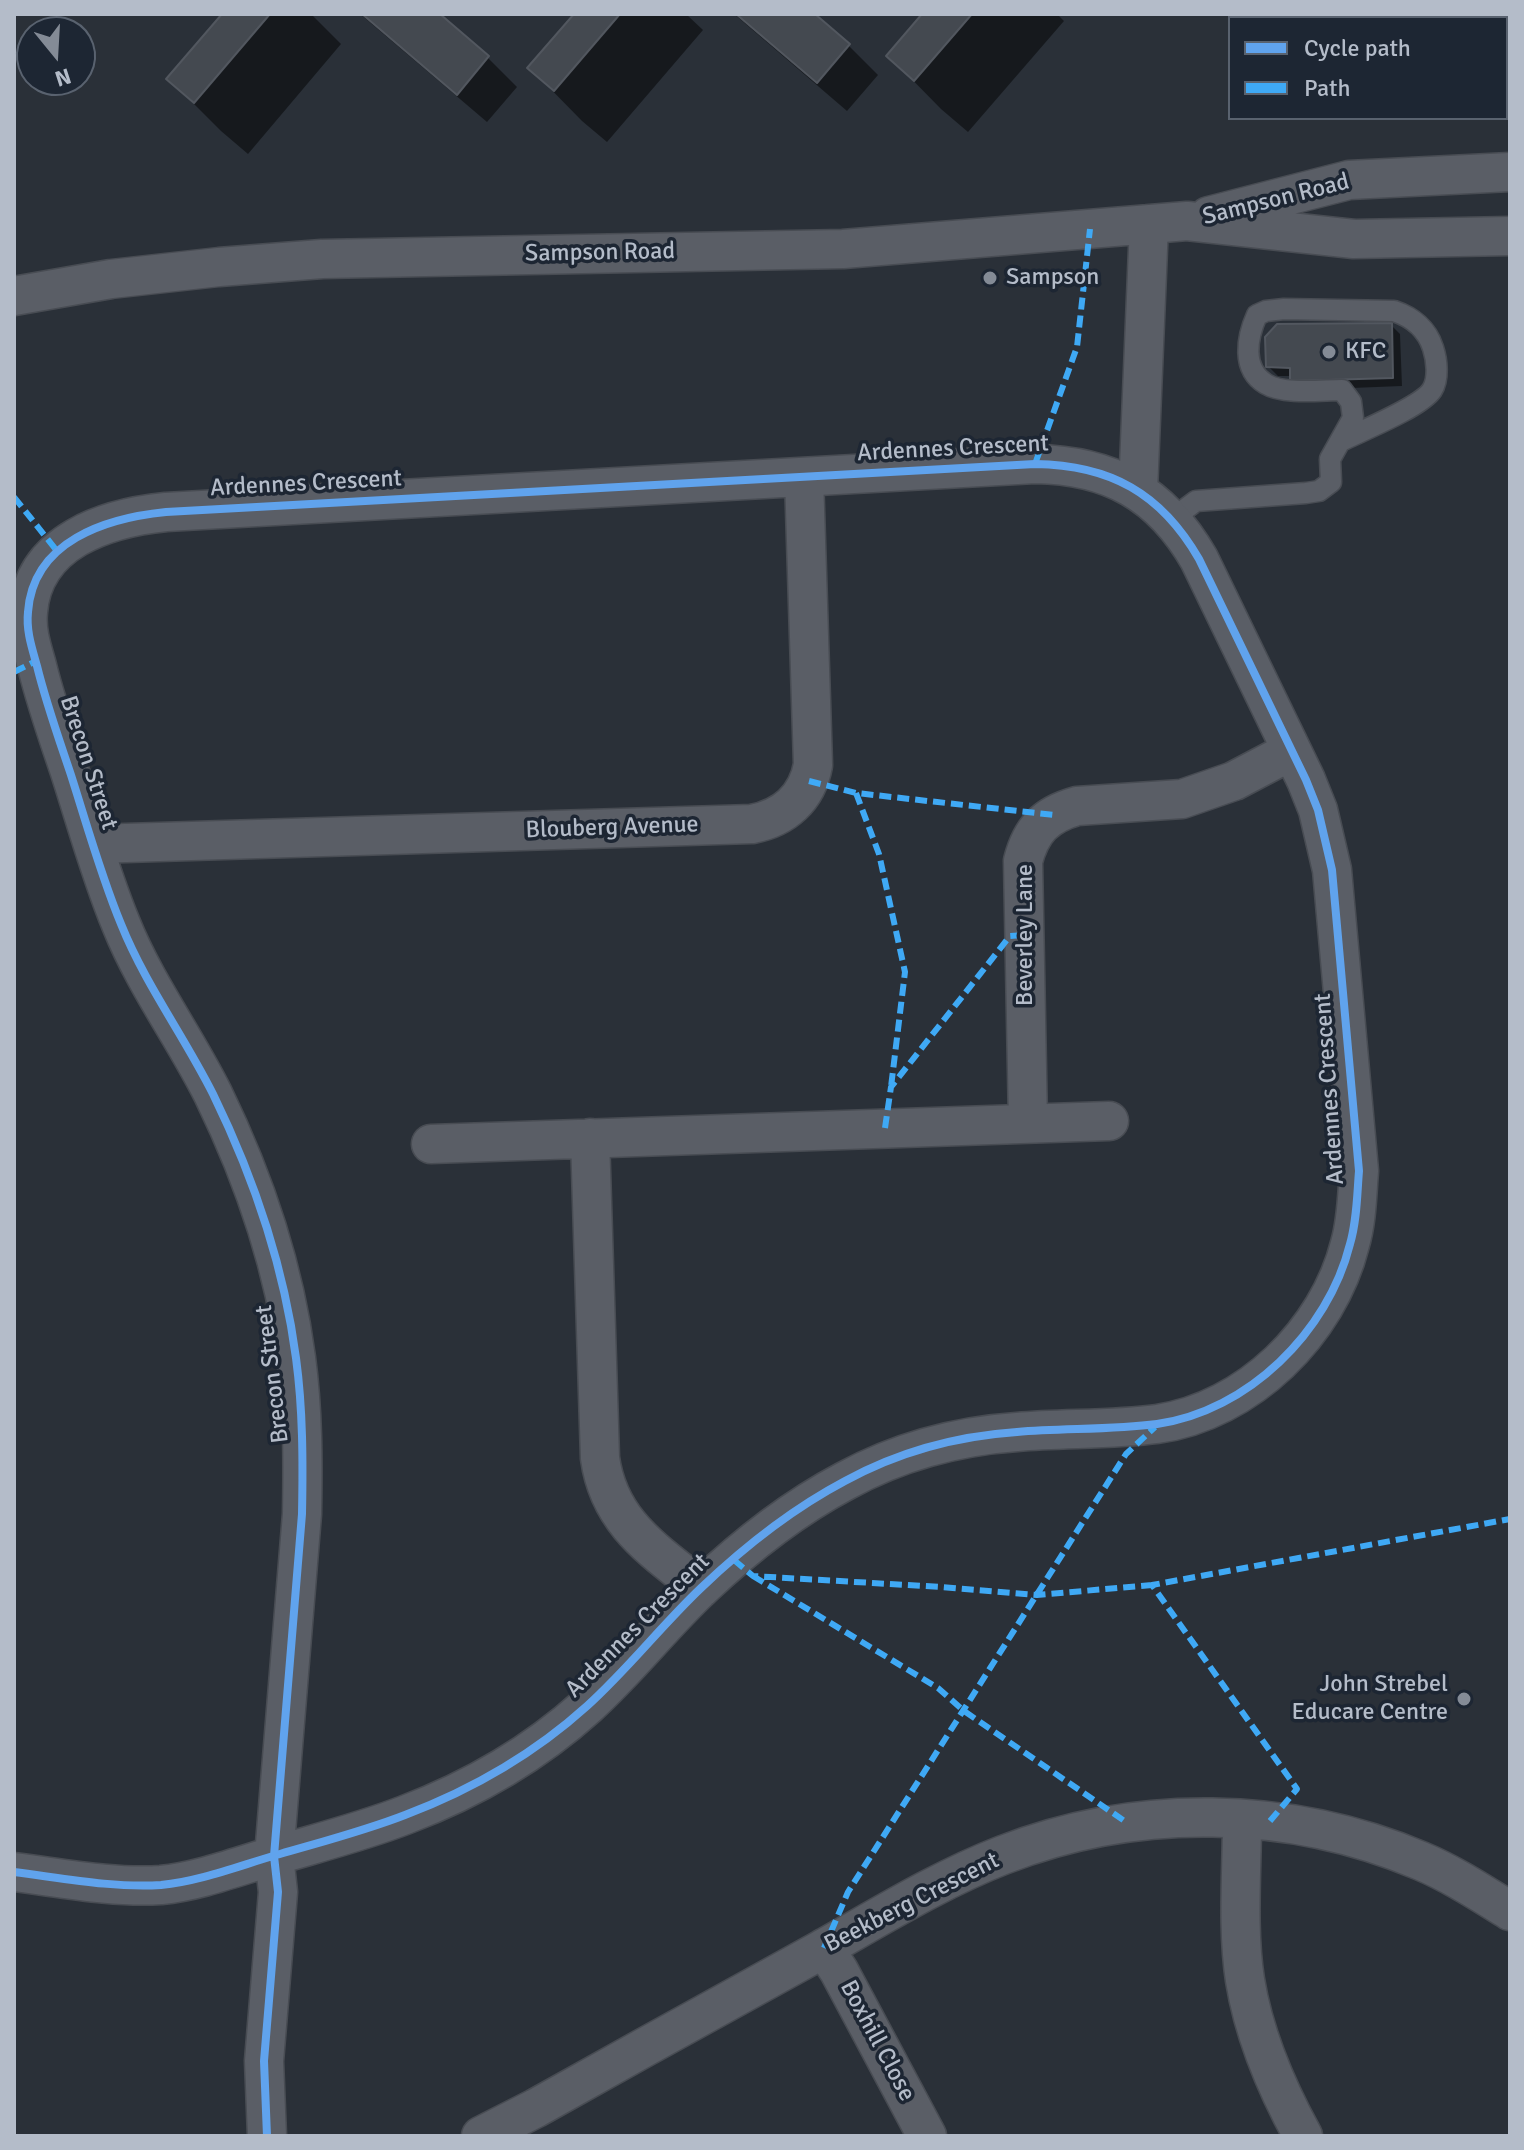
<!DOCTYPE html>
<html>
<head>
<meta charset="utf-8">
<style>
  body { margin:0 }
  #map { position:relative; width:1524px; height:2150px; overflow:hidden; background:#2a3038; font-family:Signika,sans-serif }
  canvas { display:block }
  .frame { position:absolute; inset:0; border:16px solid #b4bcc9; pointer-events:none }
  .legend { position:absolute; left:1228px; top:16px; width:280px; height:104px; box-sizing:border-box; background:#1d2633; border:2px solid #59626f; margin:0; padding:10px 14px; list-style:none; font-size:24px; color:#b4bcc9 }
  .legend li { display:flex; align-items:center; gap:16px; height:40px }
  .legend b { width:40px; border:2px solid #59626f }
  .north { position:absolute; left:16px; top:16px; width:80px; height:80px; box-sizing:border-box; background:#1d2633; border:2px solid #59626f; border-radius:50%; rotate:162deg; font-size:22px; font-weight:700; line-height:32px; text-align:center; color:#b4bcc9 }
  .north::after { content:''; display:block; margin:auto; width:28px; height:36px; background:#848b96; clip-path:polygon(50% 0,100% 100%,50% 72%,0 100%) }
</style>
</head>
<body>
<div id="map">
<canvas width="1524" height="2150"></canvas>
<div class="frame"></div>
<ul class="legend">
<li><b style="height:10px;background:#60a3ed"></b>Cycle path</li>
<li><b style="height:10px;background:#3fa9f5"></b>Path</li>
</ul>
<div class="north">N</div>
</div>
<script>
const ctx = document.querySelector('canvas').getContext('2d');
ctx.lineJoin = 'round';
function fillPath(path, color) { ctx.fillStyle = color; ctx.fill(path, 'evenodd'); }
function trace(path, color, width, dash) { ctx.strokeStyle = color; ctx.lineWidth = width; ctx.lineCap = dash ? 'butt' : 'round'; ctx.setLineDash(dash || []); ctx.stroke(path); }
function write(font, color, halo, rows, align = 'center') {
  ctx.font = font + ' Signika,sans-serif'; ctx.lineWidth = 7; ctx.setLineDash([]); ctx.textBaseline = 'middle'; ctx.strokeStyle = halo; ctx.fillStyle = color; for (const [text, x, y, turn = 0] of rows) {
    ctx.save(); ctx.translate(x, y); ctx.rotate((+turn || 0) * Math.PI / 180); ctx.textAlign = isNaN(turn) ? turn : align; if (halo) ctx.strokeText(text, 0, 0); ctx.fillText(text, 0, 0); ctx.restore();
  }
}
fillPath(new Path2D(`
  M225 14H311L341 44 248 154 221 131 169 79Z
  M360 14H437L488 58 517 87 487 122Z
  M576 14H686L703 30 607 142 582 121 530 68Z
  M734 14H812L849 46 878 75 847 111Z
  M925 14H1057L1064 21 968 132 941 109 889 56Z
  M1256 14H1483V18H1260Z
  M1391 325 1400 334 1402 386 1302 390 1292 376H1278L1268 366Z`), '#0007');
const building = new Path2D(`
  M222 14H270L194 103 166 79Z
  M362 14H440L489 56 457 95Z
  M574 14H620L554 91 527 68Z
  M736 14H815L850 44 817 83Z
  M922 14H972L914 81 886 56Z
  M1392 323 1393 378 1290 381V368L1266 367 1265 337 1277 324Z`);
fillPath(building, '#444950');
trace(building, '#52575f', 2);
const lane = new Path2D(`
  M1172 519 1196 501 1306 493 1319 491 1331 482 1330 459 1353 418 1351 402 1342 390C1322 390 1284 395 1266 384 1241 369 1247 337 1257 315L1266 311 1284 309 1394 311C1412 317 1427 329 1433 348 1437 360 1439 379 1432 390 1421 407 1361 431 1341 441`);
const street = new Path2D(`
  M1209 216 1349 180 1510 172
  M14 296 111 279 219 267 322 259 843 249 1187 221 1354 239 1510 236
  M1138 491 1149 224
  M93 844 752 824C784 818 807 798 813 765L804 477
  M1028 1123 1023 861C1031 830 1045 815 1077 806L1182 799 1234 781 1291 751
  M590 1138 600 1458C609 1523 654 1550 701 1588
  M431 1144 1109 1121
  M1242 1819C1242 1871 1237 1929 1245 1980 1254 2036 1276 2087 1303 2136
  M14 1872C62 1878 112 1888 161 1885 201 1881 241 1865 280 1854 321 1842 364 1831 405 1815 471 1790 535 1753 587 1706 628 1669 661 1626 701 1588 744 1547 792 1509 845 1481 898 1452 958 1436 1017 1432 1063 1428 1111 1430 1157 1424 1248 1411 1328 1332 1350 1244 1357 1220 1357 1195 1359 1171L1332 870 1318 810 1306 780 1199 559C1161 493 1110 465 1035 464L166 512C106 518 33 541 28 612 26 631 32 648 37 666 46 703 59 739 71 775 87 825 101 876 121 924 145 984 184 1036 213 1094 253 1176 284 1267 296 1358 303 1410 303 1462 302 1514L274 1856 278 1892 264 2061 267 2136
  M824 1948 839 1971 927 2136
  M481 2136 536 2108C627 2057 719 2006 810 1956 873 1921 936 1881 1003 1855 1136 1803 1289 1805 1421 1861 1452 1874 1481 1893 1510 1911`);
trace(lane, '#484c53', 23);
trace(street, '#484c53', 41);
trace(lane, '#5a5e66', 20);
trace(street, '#5a5e66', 38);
trace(new Path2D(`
  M1035 464 1077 347 1090 229
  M14 497 57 551
  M14 672 36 661
  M809 781 856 793 1054 815
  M856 793 879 854 905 972 891 1087
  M885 1128 891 1087 1010 936 1024 935
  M734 1560 753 1576 941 1587 1037 1595 1152 1585
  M753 1576 938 1688 964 1711 1126 1822
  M1270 1821 1297 1789 1152 1585 1510 1519
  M824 1948 848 1892 1126 1454 1155 1427`), '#3fa9f5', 6, [12, 6]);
trace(new Path2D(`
  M14 1872C62 1878 112 1888 161 1885 201 1881 241 1865 280 1854 321 1842 364 1831 405 1815 471 1790 535 1753 587 1706 628 1669 661 1626 701 1588 744 1547 792 1509 845 1481 898 1452 958 1436 1017 1432 1063 1428 1111 1430 1157 1424 1248 1411 1328 1332 1350 1244 1357 1220 1357 1195 1359 1171L1332 870 1318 810 1306 780 1199 559C1161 493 1110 465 1035 464L166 512C106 518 33 541 28 612 26 631 32 648 37 666 46 703 59 739 71 775 87 825 101 876 121 924 145 984 184 1036 213 1094 253 1176 284 1267 296 1358 303 1410 303 1462 302 1514L274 1856 278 1892 264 2061 267 2136`), '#60a3ed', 8);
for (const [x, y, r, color] of [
  [990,278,8,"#848b96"],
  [1329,352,8,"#848b96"],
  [1464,1699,8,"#848b96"]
]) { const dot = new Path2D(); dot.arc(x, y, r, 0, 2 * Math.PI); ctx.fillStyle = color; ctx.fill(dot); trace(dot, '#1d2633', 3); }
write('24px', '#b4bcc9', '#1d2633', [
  ["Sampson Road",1276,200,-14],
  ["Sampson Road",600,253,-1],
  ["Ardennes Crescent",953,449,-3],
  ["Ardennes Crescent",306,484,-3],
  ["Brecon Street",88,763,72],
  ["Blouberg Avenue",612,828,-2],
  ["Beverley Lane",1026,935,-90],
  ["Ardennes Crescent",1330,1089,-94],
  ["Brecon Street",273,1374,-97],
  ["Ardennes Crescent",638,1626,-45],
  ["Beekberg Crescent",912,1903,-27],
  ["Boxhill Close",877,2041,62]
]);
write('24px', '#b4bcc9', '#1d2633', [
  ["Sampson",1006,278],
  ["KFC",1345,352],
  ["John Strebel",1448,1685,"right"],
  ["Educare Centre",1448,1713,"right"]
], 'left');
</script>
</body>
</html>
